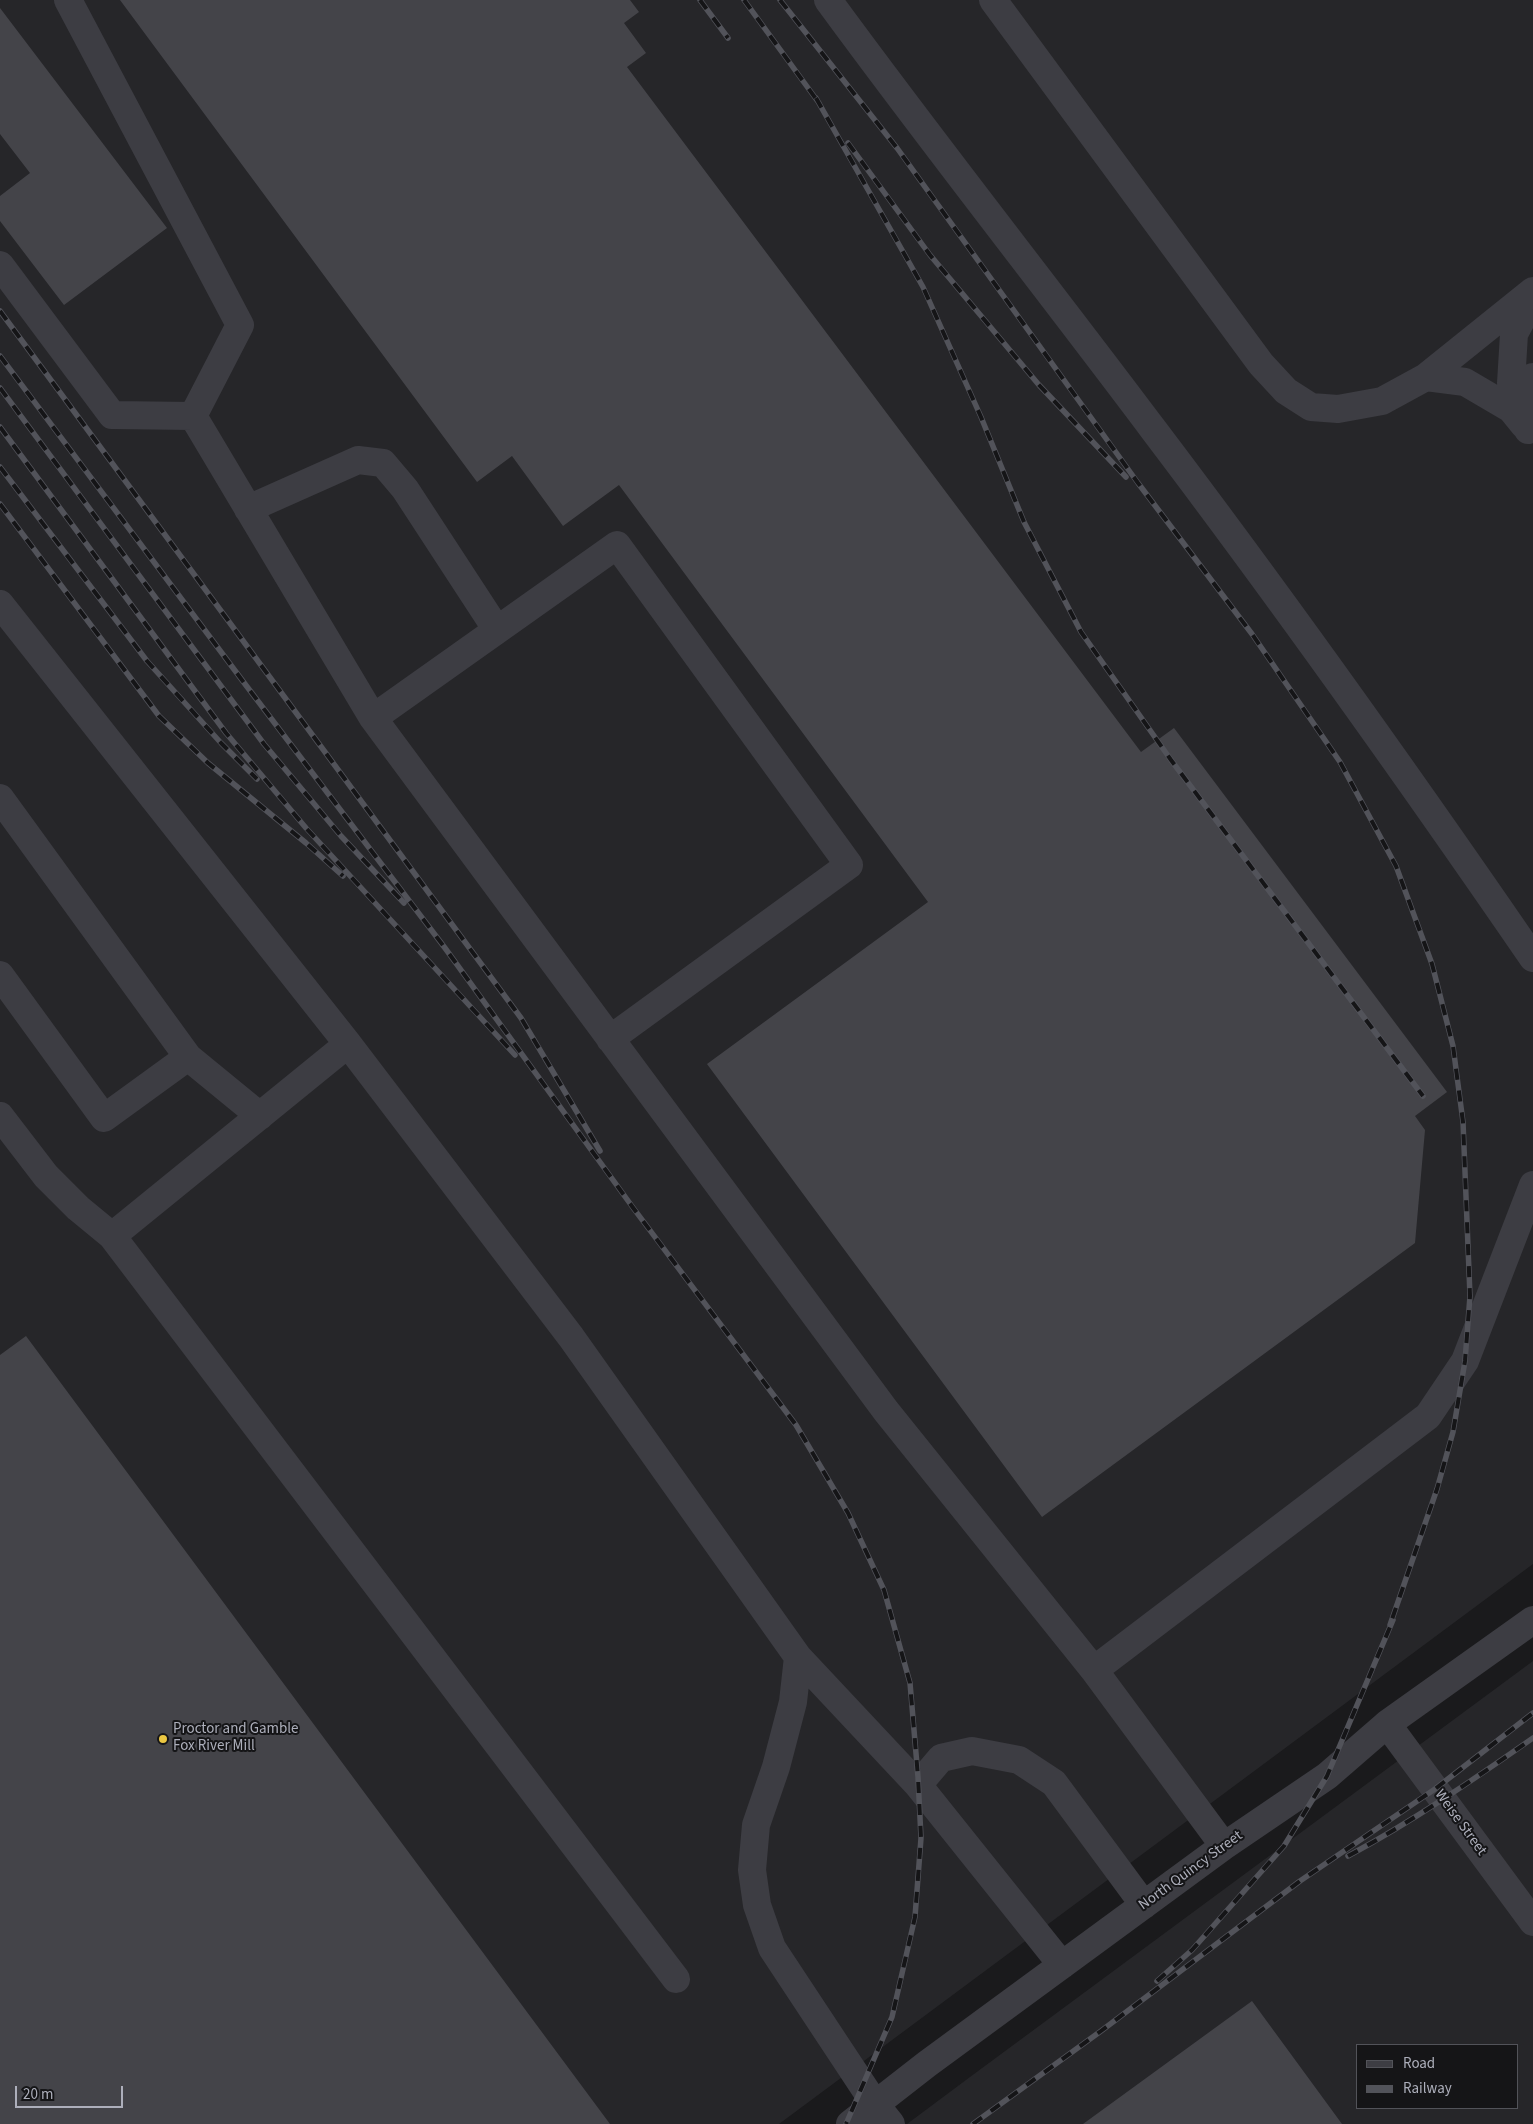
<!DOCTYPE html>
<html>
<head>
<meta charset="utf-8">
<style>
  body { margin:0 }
  #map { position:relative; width:1533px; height:2124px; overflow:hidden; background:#1a1a1c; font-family:"Source Sans 3",sans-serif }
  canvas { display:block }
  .legend { position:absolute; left:1356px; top:2044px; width:162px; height:65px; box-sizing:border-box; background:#151517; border:1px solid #525359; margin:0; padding:6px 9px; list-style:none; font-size:15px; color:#adafbb }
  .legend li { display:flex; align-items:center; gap:10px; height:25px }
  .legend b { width:25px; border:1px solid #525359 }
  .scale { position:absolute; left:15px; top:2086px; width:108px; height:22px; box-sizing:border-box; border:2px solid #adafbb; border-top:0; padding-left:6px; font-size:15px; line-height:18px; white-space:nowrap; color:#adafbb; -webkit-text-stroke:4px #151517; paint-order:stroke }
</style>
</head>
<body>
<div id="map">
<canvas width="1533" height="2124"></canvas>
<ul class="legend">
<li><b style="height:6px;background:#3d3d43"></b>Road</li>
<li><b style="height:6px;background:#52535a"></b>Railway</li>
</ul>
<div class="scale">20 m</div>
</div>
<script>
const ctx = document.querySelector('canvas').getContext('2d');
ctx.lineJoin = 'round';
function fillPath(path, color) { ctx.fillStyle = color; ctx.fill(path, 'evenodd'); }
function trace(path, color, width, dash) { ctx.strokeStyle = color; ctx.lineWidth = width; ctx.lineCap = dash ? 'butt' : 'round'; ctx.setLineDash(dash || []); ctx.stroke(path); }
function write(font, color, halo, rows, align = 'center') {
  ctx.font = font + ' "Source Sans 3",sans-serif'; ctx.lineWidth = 4; ctx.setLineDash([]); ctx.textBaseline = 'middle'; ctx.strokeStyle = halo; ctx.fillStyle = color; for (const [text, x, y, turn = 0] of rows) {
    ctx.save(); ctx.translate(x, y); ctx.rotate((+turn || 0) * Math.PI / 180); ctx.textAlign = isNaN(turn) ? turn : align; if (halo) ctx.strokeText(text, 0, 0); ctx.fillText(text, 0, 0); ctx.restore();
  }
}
fillPath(new Path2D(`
  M0 0H1533V1564L779 2124H0Z
  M1533 1661V2124H907L970 2077ZM1357 2045H1517V2108H1357Z`), '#262629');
fillPath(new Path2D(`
  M120 0H630L639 12 624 23 646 53 627 67 1141 752 1174 728 1447 1092 1415 1116 1425 1130 1415 1243 1042 1517 707 1064 928 902 619 485 563 526 512 456 477 482Z
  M0 8 167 228 64 305 0 221V196L30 173 0 134Z
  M26 1336 610 2124H0V1355Z
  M1252 2001 1342 2124H1083Z`), '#444449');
trace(new Path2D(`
  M68 0 240 325 193 416
  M828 0C934 145 1045 285 1153 429 1284 602 1410 779 1533 958
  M993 0 1261 364 1286 391 1311 407 1338 409 1382 401 1426 377 1533 291
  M0 265 112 415 193 416
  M1426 377 1465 382 1511 409 1524 425
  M193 416 373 718 886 1411 1094 1670 1224 1846
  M1527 419 1526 390 1533 377
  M1528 430 1511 383 1514 334 1533 298
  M248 509 358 460 383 463 405 489 497 630
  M0 604 348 1044
  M373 718 617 545 849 865 610 1039
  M0 798 188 1057 260 1116
  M0 975 104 1118 188 1057
  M0 1116 46 1176 78 1208 112 1236
  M1094 1670 1428 1416 1465 1361 1533 1185
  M1387 1724 1533 1922
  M918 1785 941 1758 972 1751 1019 1760 1054 1783 1144 1905
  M676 1979 112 1236 348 1044 571 1337 798 1657
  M850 2124 927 2064 1224 1846 1327 1776 1387 1724 1533 1620
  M891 2124 875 2104 772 1948 757 1905 752 1870 756 1825 776 1767 793 1702 798 1657 918 1785 1062 1965`), '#3d3d43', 28);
const rail = new Path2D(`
  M700 0 728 38
  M744 0 819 103
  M780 0 897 148 1138 483 1252 634 1340 762 1396 866 1432 964 1453 1046 1463 1122 1470 1296 1465 1361 1453 1432 1437 1489 1390 1625
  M816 98 923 287 981 417 1024 522 1081 632 1171 760 1423 1096
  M848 143 930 255 1039 385 1126 477
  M0 311 521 1018 600 1151
  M0 356 245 684 445 948 634 1209 796 1425 848 1513 884 1590 910 1683 918 1777 921 1838 915 1917 892 2017 846 2124
  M0 388 264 744 341 836 404 903
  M0 427 226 733 306 828 515 1055
  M0 467 147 661 221 743 257 779
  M0 504 159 716 208 763 306 843 343 876
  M1348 1856C1413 1821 1473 1780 1533 1738
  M1157 1981 1192 1950 1284 1846 1327 1776 1393 1620
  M973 2124 1101 2031 1300 1881 1435 1789 1533 1713`);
trace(rail, '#52535a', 5.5);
trace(rail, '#151517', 4, [11]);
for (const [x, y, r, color] of [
  [163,1739,5,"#ebc742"]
]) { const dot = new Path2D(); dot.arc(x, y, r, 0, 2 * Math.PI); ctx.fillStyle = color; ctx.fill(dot); trace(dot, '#151517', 2); }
write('15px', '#adafbb', '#151517', [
  ["Proctor and Gamble",173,1730],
  ["Fox River Mill",173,1747]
], 'left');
write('15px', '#adafbb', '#151517', [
  ["Weise Street",1460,1823,54],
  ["North Quincy Street",1191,1871,-36]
]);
</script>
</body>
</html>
